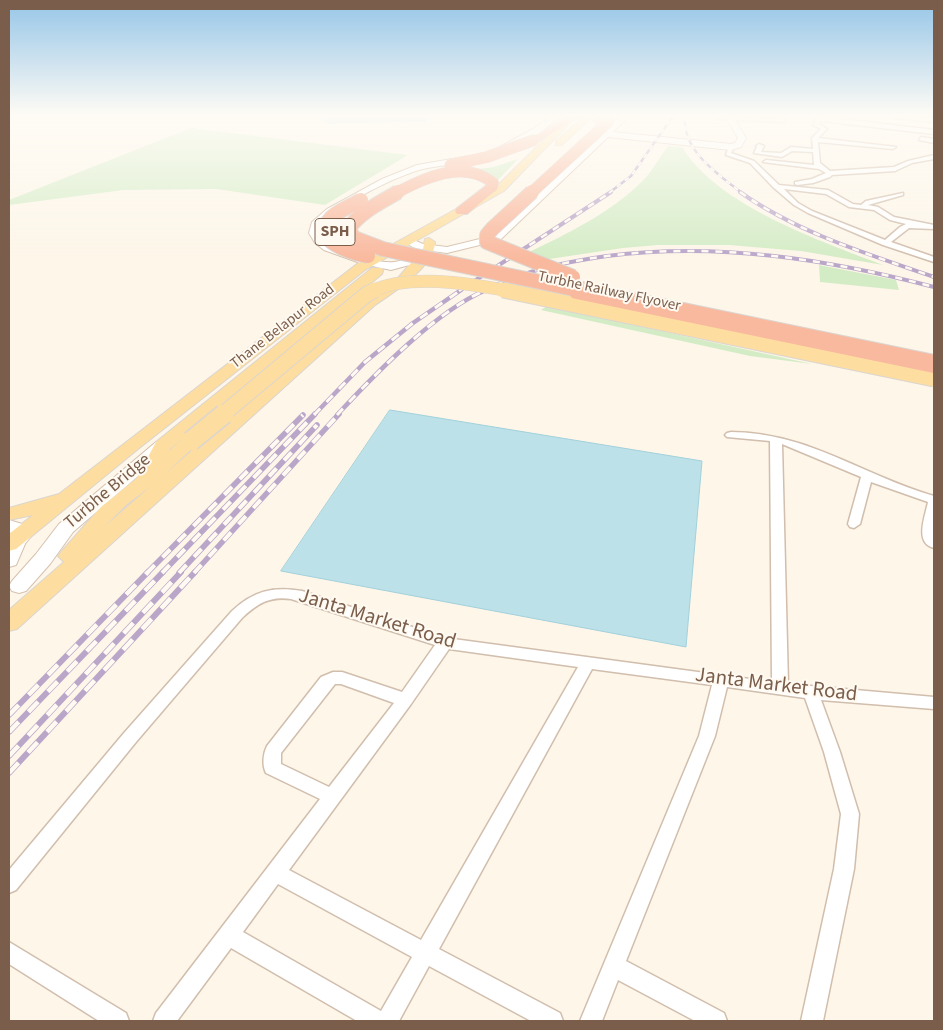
<!DOCTYPE html>
<html>
<head>
<meta charset="utf-8">
<style>
  body { margin:0 }
  #map { position:relative; width:943px; height:1030px; overflow:hidden; background:#fdf6e9; font-family:"Source Sans 3",sans-serif }
  canvas { display:block }
  .frame { position:absolute; inset:0; border:10px solid #7a5d4b; pointer-events:none }
</style>
</head>
<body>
<div id="map">
<canvas width="943" height="1030"></canvas>
<div class="frame"></div>
</div>
<script>
const ctx = document.querySelector('canvas').getContext('2d');
ctx.lineJoin = 'round';
function fillPath(path, color) { ctx.fillStyle = color; ctx.fill(path, 'evenodd'); }
function trace(path, color, width, dash) { ctx.strokeStyle = color; ctx.lineWidth = width; ctx.lineCap = dash ? 'butt' : 'round'; ctx.setLineDash(dash || []); ctx.stroke(path); }
function write(font, color, halo, rows, align = 'center') {
  ctx.font = font + ' "Source Sans 3",sans-serif'; ctx.lineWidth = 4; ctx.setLineDash([]); ctx.textBaseline = 'middle'; ctx.strokeStyle = halo; ctx.fillStyle = color; for (const [text, x, y, turn = 0] of rows) {
    ctx.save(); ctx.translate(x, y); ctx.rotate((+turn || 0) * Math.PI / 180); ctx.textAlign = isNaN(turn) ? turn : align; if (halo) ctx.strokeText(text, 0, 0); ctx.fillText(text, 0, 0); ctx.restore();
  }
}
fillPath(new Path2D(`
  M191 128 408 155 325 205 216 189 124 190 9 205V200Z
  M668 146 682 147C718 206 821 241 883 265L801 251 729 245H658L623 248 549 259 525 254C567 234 617 210 648 175 655 166 661 155 668 146Z
  M518 159 498 180 492 177 464 171 494 167Z
  M819 265 896 280 899 290 820 282Z
  M547 306 812 364 750 356 541 310Z`), '#d4ecc6');
const water = new Path2D(`
  M321 116H426V121L327 123Z
  M390 410 702 461 686 647 281 571Z`);
fillPath(water, '#bce1e9');
trace(water, '#a2d0db', 1);
const street = new Path2D(`
  M781 116H786L785 122 717 119 720 117 781 119Z
  M817 116 934 130V134L821 121 819 124 827 129 818 138 896 147 893 149 818 142 820 163 830 171 894 167 908 161 934 155V159L912 163 895 171 832 175 830 177 813 183 797 185 795 184V182L812 179 826 173 819 169 763 162 766 160 814 165 813 152 792 151 782 157 754 153 757 147 756 146 759 144 764 146 761 152 781 153 791 147 813 149 812 138 821 129 813 125Z
  M891 116 934 118V122L893 118Z
  M921 137 934 139V143L919 140Z
  M729 146 734 147 731 153 754 161 779 185 828 190 853 204 861 205 866 201 903 193V195L868 205 878 207 894 217 934 225V229L909 228 891 242 934 257V262L883 245 808 213 794 205 773 187 750 163 726 155ZM784 189 826 194 849 207 874 210 890 220 906 224 900 227 885 240 812 211 798 203Z
  M731 432C807 432 864 476 934 496V548C914 543 925 517 928 502L871 482 860 524 854 528 850 527 848 524 861 477 782 444 788 684 934 697V709L821 700 840 752 859 814 854 869 823 1021H801L834 869 841 814 824 752 805 698 727 687 715 736 626 961 724 1013 727 1021H695L618 980 602 1021H580L699 736 712 685 592 669 439 949 560 1013 563 1021H531L429 966 399 1021H357L231 948 177 1021H153L156 1013 320 799 266 773C262 765 263 754 267 746L321 677 333 672H342L402 692 435 645 291 599C269 596 257 604 242 618L136 742 16 890 9 893V870L124 733 232 611C253 591 273 586 302 591L446 638 772 682 770 441 727 437 725 435 727 433ZM449 649 578 667 421 940 289 870 411 704ZM335 684H341L394 703 329 787 281 764V753ZM278 884 412 957 381 1011 243 932Z
  M9 942 126 1013 129 1021H99L9 964Z`);
const secondary = new Path2D(`
  M551 116H561L539 133 505 150 498 148 533 129Z
  M620 116H629L613 132 731 144 735 143 738 138 727 120 728 116H736L735 120 746 138 741 147 731 150 608 137 500 240 447 253 416 249 403 241 409 238 423 244 447 247 492 236Z
  M469 156 473 159 472 161C456 165 439 165 423 169 396 176 339 204 321 225L320 233C330 250 374 264 394 262 404 261 414 254 424 257L426 259 424 261 391 270 363 264 324 250 315 243 309 233 312 222 327 209 382 179 417 165Z
  M162 441 168 442 170 446 168 450 73 532 50 564 26 591 19 593 12 591 9 586 12 581 36 554 59 524 156 442Z
  M9 520 32 527 35 531 25 544 16 565 9 567V539L13 534 9 532Z`);
const primary = new Path2D(`
  M584 116H593L562 145H556V141Z
  M562 122 569 124 504 191 365 270 138 449 16 549 9 551V534L33 515 9 520V508L59 494 357 264 496 187Z
  M429 238 435 242C435 266 393 293 375 305L17 629 9 631V610L64 562 58 556 62 551 101 507 137 478 156 442 372 268H382L383 271 382 274 170 449 169 451C178 443 184 434 197 437L200 441 164 475 365 299 398 278 423 249 425 239ZM151 486 104 527 126 505Z`);
const highway = new Path2D(`
  M568 116H581L538 142H530L529 140Z
  M598 116H609L598 124 593 121Z
  M492 183 496 184 498 187 496 190 467 214H457L455 211 457 208 488 184Z`);
trace(street, '#d1bead', 3);
trace(secondary, '#d6c1ad', 2);
trace(primary, '#dcd5d0', 2);
trace(highway, '#dcd5d0', 2);
fillPath(street, '#fff');
fillPath(secondary, '#fff');
fillPath(primary, '#fddea0');
fillPath(highway, '#f9b99e');
const railFar4 = new Path2D(`
  M685 116C681 150 719 175 742 193
  M609 193 631 176 673 116`);
const railFar3 = new Path2D(`
  M740 192C798 233 868 254 934 277
  M459 291 611 192
  M483 291C496 285 509 279 522 275 549 265 579 260 607 256 718 242 827 259 934 287`);
const railFar2 = new Path2D(`
  M314 415 365 362 413 323 461 290
  M337 415C375 374 436 311 486 290`);
const railFar1 = new Path2D(`
  M147 573 303 415
  M162 573 315 414
  M179 573 317 425
  M194 573 339 414`);
const rail = new Path2D(`
  M9 715 148 572
  M9 732 163 572
  M9 756 181 572
  M9 773 195 572`);
trace(railFar4, '#baa6c9', 2.5);
trace(railFar3, '#baa6c9', 4);
trace(railFar2, '#baa6c9', 4.5);
trace(railFar1, '#baa6c9', 5.5);
trace(rail, '#baa6c9', 6);
trace(railFar4, '#fffaf1', 2, [5]);
trace(railFar3, '#fffaf1', 2.5, [7]);
trace(railFar2, '#fffaf1', 3, [9]);
trace(railFar1, '#fffaf1', 4, [11]);
trace(rail, '#fffaf1', 4.5, [14]);
const primaryBridgeFar2 = new Path2D(`
  M372 291C411 273 470 284 510 291`);
const primaryBridgeFar1 = new Path2D(`
  M503 290 934 379
  M222 415 367 294 375 290`);
const primaryBridge = new Path2D(`
  M191 441 224 414`);
const highwayBridgeFar2 = new Path2D(`
  M450 165 487 157 534 140
  M396 193C424 178 464 159 493 183L492 187
  M531 193 608 122`);
const highwayBridgeFar1 = new Path2D(`
  M398 192C381 202 360 212 348 229L354 238 383 249 583 291
  M532 192 492 229 487 235V242L573 277
  M361 200C351 206 339 210 331 218 309 241 353 253 368 256`);
const highwayBridge = new Path2D(`
  M577 290 934 364`);
trace(primaryBridgeFar2, '#dcd5d0', 13, []);
trace(primaryBridgeFar1, '#dcd5d0', 17, []);
trace(primaryBridge, '#dcd5d0', 22, []);
trace(highwayBridgeFar2, '#dcd5d0', 12, []);
trace(highwayBridgeFar1, '#dcd5d0', 16, []);
trace(highwayBridge, '#dcd5d0', 20, []);
trace(primaryBridgeFar2, '#fddea0', 12);
trace(primaryBridgeFar1, '#fddea0', 15);
trace(primaryBridge, '#fddea0', 19);
trace(highwayBridgeFar2, '#f9b99e', 11);
trace(highwayBridgeFar1, '#f9b99e', 14);
trace(highwayBridge, '#f9b99e', 18);
const sky = ctx.createLinearGradient(0, 0, 0, 261);
sky.addColorStop(0, '#96c6e8');
sky.addColorStop(0.44, '#fefbf5');
sky.addColorStop(1, '#fefbf500');
ctx.fillStyle = sky;
ctx.fillRect(0, 0, 943, 261);
write('15px', '#7a5d4b', '#fffaf1', [
  ["Turbhe Railway Flyover",609,292,12],
  ["Thane Belapur Road",283,327,-38]
]);
for (const [x, y, w] of [
  [335,232,40]
]) { const box = new Path2D(); box.roundRect(x - w / 2, y - 13.5, w, 27, 4); ctx.fillStyle = '#fffaf1'; ctx.fill(box); trace(box, '#7a5d4b', 1); }
write('bold 16px', '#7a5d4b', null, [
  ["SPH",335,232]
]);
write('18px', '#7a5d4b', '#fffaf1', [
  ["Turbhe Bridge",108,492,-40]
]);
write('21px', '#7a5d4b', '#fffaf1', [
  ["Janta Market Road",377,620,17],
  ["Janta Market Road",776,686,7]
]);
</script>
</body>
</html>
